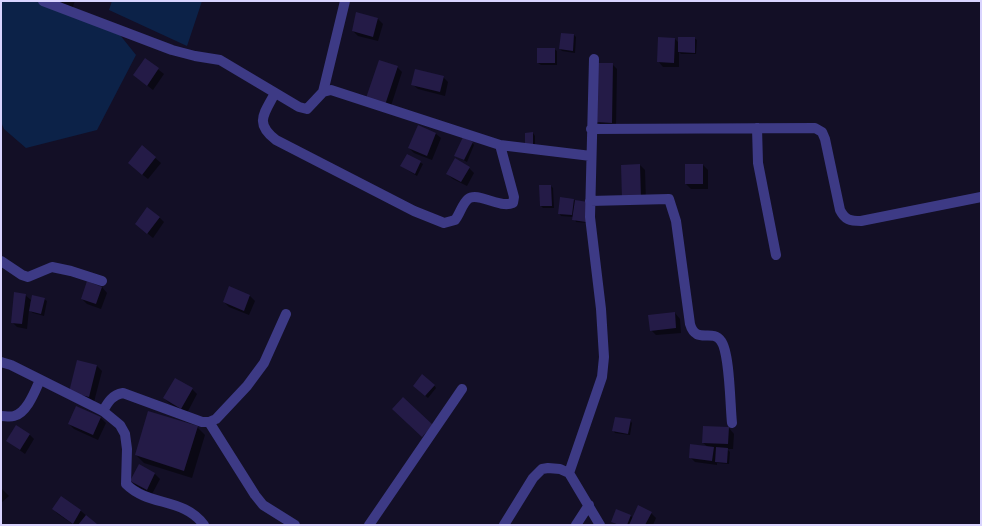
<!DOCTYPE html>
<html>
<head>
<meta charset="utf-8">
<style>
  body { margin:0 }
  #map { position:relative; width:982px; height:526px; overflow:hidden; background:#130f26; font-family:Manrope,sans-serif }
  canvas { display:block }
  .frame { position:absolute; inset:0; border:2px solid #d9d4ff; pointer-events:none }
</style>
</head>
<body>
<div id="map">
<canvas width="982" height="526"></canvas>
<div class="frame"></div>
</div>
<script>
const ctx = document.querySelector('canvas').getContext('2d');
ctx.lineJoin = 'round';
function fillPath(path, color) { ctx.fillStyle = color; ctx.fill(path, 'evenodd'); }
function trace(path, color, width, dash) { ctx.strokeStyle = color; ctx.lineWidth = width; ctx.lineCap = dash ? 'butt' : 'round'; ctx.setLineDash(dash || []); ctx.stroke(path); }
fillPath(new Path2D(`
  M1 1H38L120 35 136 55 97 130 26 148 4 129 1 122Z
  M112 1H202L187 46 109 10Z`), '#0c2248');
fillPath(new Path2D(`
  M48 1H75L72 9Z
  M378 19 383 24 378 41 358 36 353 31Z
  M562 34 574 35 576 37 575 53 562 51 560 49Z
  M694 38 697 40 696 54H681L679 52V67H663L658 61 675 39 679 43Z
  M554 49 557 51V65H541L538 63Z
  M146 60 164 74 153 90 134 75Z
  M612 64 617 69 616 127H603L598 122Z
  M397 67 402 72 390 109 372 103Z
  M443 77 448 82 445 96 418 89 412 84Z
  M435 133 441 138 432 160 414 153 409 148Z
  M533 133 535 136V146H528Z
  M472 142 474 145 467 162 456 156Z
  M142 147 161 163 148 179 134 168Z
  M407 155 423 164 417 176 401 166Z
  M640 165 645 170 646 203 628 204Z
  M686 165H703L708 170V189H691L686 184Z
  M469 168 474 173 467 186 453 179 447 174Z
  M551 186 553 188 554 208H543L541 206Z
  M573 200 588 203V223L576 222 574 217 561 216 559 213Z
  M159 217 164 222 153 238 136 224Z
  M102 287 107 293 101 309 87 304 82 299Z
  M230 287 250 296 255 301 249 315 229 307 224 302Z
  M25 295 31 300 30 305 44 299 47 301 44 316 33 313 29 310 27 329 17 327 12 322Z
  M675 313 680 319 681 333 656 335 651 330Z
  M78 361 97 366 102 371 94 402 70 391Z
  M434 385 436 388 428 398 416 388Z
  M192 389 197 394 187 413 169 403 164 398Z
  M76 407 101 418 106 423 98 440 74 429 69 424Z
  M630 420 632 423 630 435 615 433 613 430Z
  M197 427 205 435 192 478 144 463 136 455Z
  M729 428 734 434 733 449H727L730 452 729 464 717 463V465L695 462 690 457 708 447 703 443Z
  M29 434 34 439 25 454 7 441Z
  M155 474 160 479 152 494 136 486 131 481Z
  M1 488 9 496 1 503Z
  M61 497 81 511 97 525H74L58 514 53 509Z
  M651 513 656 518 653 525H617L612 522 631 516 633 518Z`), '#0007');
fillPath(new Path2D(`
  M356 12 378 18 373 37 352 31Z
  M561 33 574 34 573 51 559 49Z
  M658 37 675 38 674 63 657 62Z
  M678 37H695V53L678 52Z
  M537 48H555V63H537Z
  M145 58 159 68 147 86 133 75Z
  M379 60 398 66 385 105 366 98Z
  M598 63H613L612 123 596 122Z
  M415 69 444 76 440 92 411 85Z
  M418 125 436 133 427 156 408 148Z
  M533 132V145H525V133Z
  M463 137 473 142 464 160 454 156Z
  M142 145 156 157 142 175 128 163Z
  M407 154 421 161 415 174 400 166Z
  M455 158 470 167 461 182 446 174Z
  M640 164 641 199H622L621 165Z
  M685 164H703V184H685Z
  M539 185H551L552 206H540Z
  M560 197 574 199 572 215 558 214Z
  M575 200 588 202 586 222 572 220Z
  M147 207 160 217 147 234 135 224Z
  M87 281 102 287 96 304 81 299Z
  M229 286 250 295 244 311 223 302Z
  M14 292 26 294 22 324 11 323Z
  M32 295 45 298 41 314 29 311Z
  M675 312 676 328 650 331 648 315Z
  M77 360 97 365 89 397 69 392Z
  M422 374 435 385 425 396 413 386Z
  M175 378 193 388 181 409 163 398Z
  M403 397 433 425 422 437 392 409Z
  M76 406 101 417 93 435 68 424Z
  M148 411 198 426 184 471 135 455Z
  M615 417 631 419 628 434 612 431Z
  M16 425 30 434 20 450 6 441Z
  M703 426 729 427 728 444 702 443Z
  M690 444 714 447 712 461 689 458Z
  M716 447 728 448 727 463 715 462Z
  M139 464 155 473 147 490 130 481Z
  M61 496 81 510 73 524 52 509Z
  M638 505 652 512 645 525H629Z
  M616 509 631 515 627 525H619L611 522Z
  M86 515 97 524 96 525H78Z`), '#241b47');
trace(new Path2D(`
  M43 1 172 50 195 56 220 60 299 107 307 109 323 92 331 90 500 145 591 156
  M323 92 345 1
  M275 93C264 114 254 123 276 140L414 211 444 223 455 220C460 214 462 204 468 199 478 191 499 209 513 203L514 197 500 145
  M757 128 758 163 776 255
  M591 129 815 128 822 132 825 139 840 210C845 220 850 221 861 221L981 197
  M590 201 669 199 676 221 690 324C696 345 712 328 721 341 730 353 730 405 732 423
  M1 261 22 275 28 277 52 267 71 271 102 281
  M103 411C108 402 112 395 123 393L202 422H209L216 419 247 386 264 363 286 314
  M1 416C5 416 10 417 14 416 27 413 35 391 40 380
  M209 422 255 495 263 505 295 525
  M569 473 602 377 604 357 601 309 590 217 594 59
  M369 525 462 389
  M504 525 533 478 542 469 548 468 560 469 569 473 600 525
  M576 525 589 505`), '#3d3a85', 10);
trace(new Path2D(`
  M1 362 11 365 103 411 120 425 125 434 127 449 126 484C149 507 183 497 204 525`), '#3d3a85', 10);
</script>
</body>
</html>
